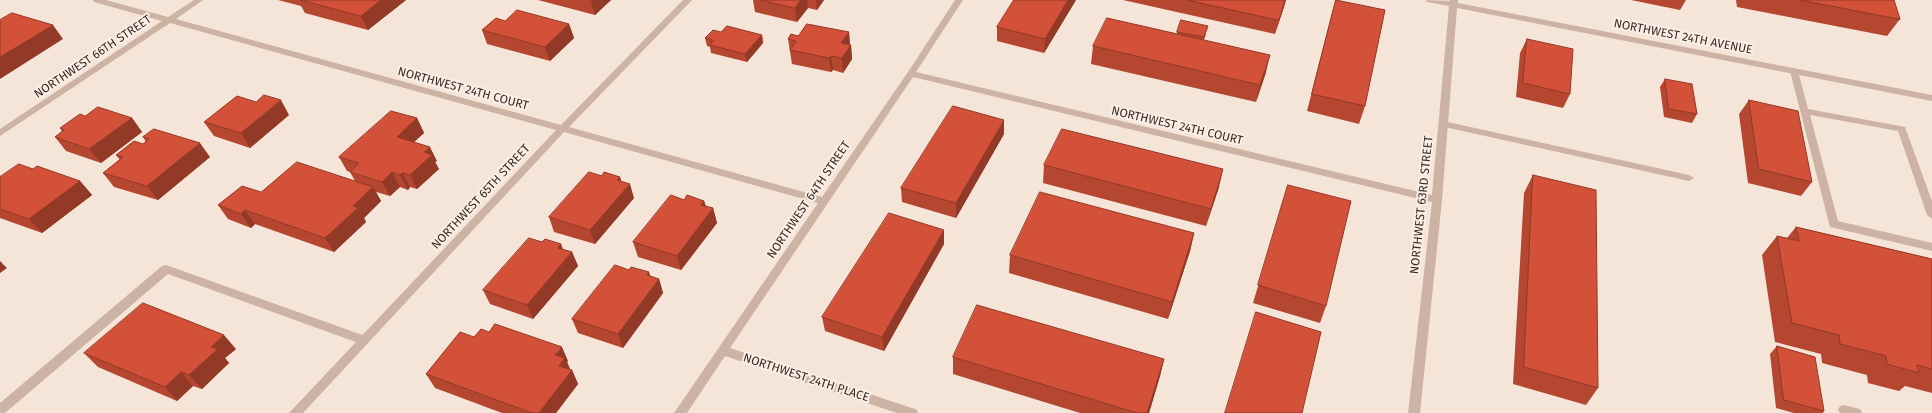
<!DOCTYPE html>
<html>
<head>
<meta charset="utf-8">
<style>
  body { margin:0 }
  canvas { display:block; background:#f4e5d8 }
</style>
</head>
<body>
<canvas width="1932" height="413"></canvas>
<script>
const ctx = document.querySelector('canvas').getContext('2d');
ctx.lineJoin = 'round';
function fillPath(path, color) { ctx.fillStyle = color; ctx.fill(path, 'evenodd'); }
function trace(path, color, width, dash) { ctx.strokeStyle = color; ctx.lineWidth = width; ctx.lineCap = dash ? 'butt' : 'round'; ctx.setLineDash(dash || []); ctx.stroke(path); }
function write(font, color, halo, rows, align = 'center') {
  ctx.font = font + ' "Fira Sans",sans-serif'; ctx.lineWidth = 4; ctx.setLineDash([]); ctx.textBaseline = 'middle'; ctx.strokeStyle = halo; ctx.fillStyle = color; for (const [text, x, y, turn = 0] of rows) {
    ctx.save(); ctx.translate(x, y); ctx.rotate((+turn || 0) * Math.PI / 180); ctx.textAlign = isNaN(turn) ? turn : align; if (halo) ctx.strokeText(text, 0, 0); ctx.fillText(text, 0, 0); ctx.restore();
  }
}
fillPath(new Path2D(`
  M1794 68 1798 71 1808 109 1905 127 1932 201V219L1927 215 1898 131 1810 115 1838 221 1932 243V251L1830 227 1790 71Z
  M1443 121 1689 175 1694 178 1689 181 1440 126 1438 124Z
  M166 265 368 337 370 340 368 343 364 345 168 274 5 413H0V403L162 266Z
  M1844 405 1860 409 1862 413H1840L1838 410 1840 406Z`), '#cdb3a3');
fillPath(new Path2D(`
  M93 0H106L168 17 194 0H203L176 19 561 125 683 0H692L569 127 822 197 908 72 955 0H963L916 72 1432 195 1449 6 1427 2 1426 0 1450 1V0H1458V3L1932 95V101L1457 8 1442 200 1420 413H1408L1432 202 913 77 730 348 912 408 916 409 918 413H897L725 356 687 413H674L818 203 564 132 303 413H289L556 130 170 23 0 136V129L162 21 94 2Z`), '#cdb3a3');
fillPath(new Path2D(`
  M278 0H406L368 30 305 13 301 6Z
  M538 0H611L595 15Z
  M753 0H824L817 10 808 8 797 22 755 12Z
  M1014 0H1076L1044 53 997 41V27Z
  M1123 0H1286L1275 34Z
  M1336 0 1365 106 1359 124 1307 111 1331 17Z
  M1631 0H1686L1680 10Z
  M1736 0H1894L1900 19 1887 36 1737 7Z
  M505 21 569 24 574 38 550 61 487 44 482 30Z
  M721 32 762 35 763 43 747 62 711 53 710 47 707 46 705 38Z
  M849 32 850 45H851L852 59 843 73 833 70 831 72 792 64 788 39 798 36Z
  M1177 32 1206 34 1204 40 1266 72 1256 102 1091 64 1093 46 1177 34Z
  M1527 39 1570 94 1563 108 1516 97 1520 53Z
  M1665 79 1697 114 1692 123 1664 117 1660 87Z
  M1749 100 1812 182 1801 196 1748 183 1739 114Z
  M289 115 250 148 214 136 204 122Z
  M132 118 142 132 101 163 66 151 55 137 62 131 60 128Z
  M417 118 424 133 414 142 437 161 435 162 439 169 417 189 410 187 408 190 400 187 390 196 376 192 381 201 364 218 366 222 334 252 255 224 251 228 228 219 218 205 261 192 355 181 350 172 347 171 339 157Z
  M1004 134 956 218 902 202 901 188Z
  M143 137 210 157 158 200 114 187 103 173 120 160 116 155 143 144 146 142Z
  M1044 165 1219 187 1206 226 1043 183Z
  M33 169 80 181 92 195 42 233 0 218V177Z
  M1533 175 1598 388 1586 405 1513 384 1524 193Z
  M602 176 620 177 621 181 634 198 595 244 554 232 549 217Z
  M1288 185 1326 306 1320 323 1253 303Z
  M684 200 704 201 706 206 713 208 717 223 681 270 638 257 633 242Z
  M1796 227 1932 259V393L1905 386 1899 391 1868 383 1867 375 1822 363 1821 354 1775 342 1762 255 1777 236 1787 238Z
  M1194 233 1190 251 1168 319 1009 273 1010 255Z
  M542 242 561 244 563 249 572 252 578 266 533 319 490 304 483 290Z
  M944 244 884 351 825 331 822 317Z
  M650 277 659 279 663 293 623 348 578 333 572 319Z
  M474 337 568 361 567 362 570 370H572L578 384 556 413H502L435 388 426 374Z
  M1777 346 1824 411 1823 413H1794L1776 408 1770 354Z
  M236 349 225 358 229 363 202 389 193 386 177 401 98 367 84 353Z
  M953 357 1164 359 1160 376 1149 413H1080L953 374Z`), '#b54630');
fillPath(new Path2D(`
  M381 0H406L368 30 361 16Z
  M592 0H611L595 15 591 1Z
  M801 0H807L808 8 797 22 795 8Z
  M816 0H824L817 10Z
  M1068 0H1076L1044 53 1045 39Z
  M1285 0H1286L1284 7 1275 34 1279 20Z
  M569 24 574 38 550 61 545 47Z
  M53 25 63 39 0 79V57Z
  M849 32 850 46 851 45 852 59 843 73 841 43Z
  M762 35 763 43 747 62 745 54Z
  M1270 55 1266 72 1256 102 1260 85Z
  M831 56 833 70 831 72 829 58Z
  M281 100 289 115 250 148 241 133Z
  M132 118 142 132 101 163 89 149Z
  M417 118 424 133 404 151 397 137Z
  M1004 120V134L956 218V203Z
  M200 143 210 157 158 200 147 186Z
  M430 147 437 161 435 162 439 169 417 189 410 175 424 152Z
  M1223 169 1219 187 1206 226 1211 209Z
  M392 172 400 187 390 196 382 182Z
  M403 173 410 187 408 190 400 175Z
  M620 177 624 190 630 184 634 198 595 244 590 230 617 180Z
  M80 181 92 195 42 233 29 219Z
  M373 187 381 201 364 218 366 222 334 252 325 238 353 206Z
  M704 201 708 215 701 205Z
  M713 208 717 223 681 270 677 256Z
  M245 210 255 224 251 228 241 214Z
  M944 230V244L884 351 882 337Z
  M1194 233 1190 251 1168 319 1172 302Z
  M561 244 566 259 558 248Z
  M572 252 578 266 533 319 527 305Z
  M0 261 7 268 0 273Z
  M649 272 654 286 659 279 663 293 623 348 618 334 647 275Z
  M224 335 236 349 225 358 229 363 202 389 189 375 211 347Z
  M562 347 568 361 567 362 571 371 572 370 578 384 556 413H539L559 366 555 355Z
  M1164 359 1160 376 1149 413H1147Z
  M181 372 193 386 177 401 165 387Z`), '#933927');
const building = new Path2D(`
  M301 0H381L361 16Z
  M761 0H801L795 8Z
  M1014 0H1068L1045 39 997 27Z
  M1187 0H1285L1279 20Z
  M1336 0 1385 10 1365 106 1312 94Z
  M1800 0H1894L1900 19Z
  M517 10 569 24 545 47 482 30 496 18 505 21Z
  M12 13 53 25 0 57V20Z
  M1107 18 1270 55 1260 85 1093 46Z
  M1181 20 1208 26 1204 37 1177 32Z
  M807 24 849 32 841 43 851 45 842 58 831 56 829 58 790 50 796 41 788 39 791 34 798 36Z
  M727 26 762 35 745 54 710 45 713 40 705 38 713 30 721 32Z
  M1527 39 1573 49 1570 94 1523 83Z
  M1665 79 1692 84 1697 114 1669 109Z
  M264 95 281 100 241 133 204 122 237 96 256 102Z
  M1749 100 1798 111 1812 182 1759 169Z
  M953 106 1004 120 956 203 901 188Z
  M98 107 132 118 89 149 55 137 64 130 60 128 80 114 85 116Z
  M391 111 417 118 397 137 430 147 424 152 432 155 410 175 403 173 400 175 392 172 382 182 350 172 359 163 339 157Z
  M154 129 200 143 147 186 103 173 123 157 116 155 134 141 143 144 149 139 143 137Z
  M1062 129 1223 169 1211 209 1044 165Z
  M297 162 373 187 353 206 358 208 325 238 245 210 241 214 218 205 242 186 261 192Z
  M19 164 33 169 37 166 80 181 29 219 0 209V177Z
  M589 172 602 176 604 172 620 177 617 180 630 184 590 230 549 217Z
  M1533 175 1596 190 1598 388 1524 367Z
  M1288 185 1351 201 1326 306 1258 285Z
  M1040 192 1194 233 1172 302 1010 255Z
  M671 195 684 200 687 195 704 201 701 205 713 208 677 256 633 242Z
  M889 213 944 230 882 337 822 317Z
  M1796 227 1932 259V369L1917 365 1919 373 1887 364 1886 356 1840 344 1839 335 1792 323 1777 236 1799 241Z
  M529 238 542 242 545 239 561 244 558 248 572 252 527 305 483 290Z
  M615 265 629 270 631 267 649 272 647 275 659 279 618 334 572 319Z
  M143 303 224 335 211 347 218 349 189 375 181 372 165 387 84 353Z
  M977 305 1164 359 1147 413H1137L953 357Z
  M1256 312 1321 332 1302 413H1225Z
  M495 324 562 347 555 355 565 358 559 366 572 370 539 413H532L426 374 460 332 474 337 481 329 489 332Z
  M1777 346 1815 357 1824 411 1784 400Z`);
fillPath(building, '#d25138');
trace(building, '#933927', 1);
write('12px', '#372a26', '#fbefe5', [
  ["NORTHWEST 24TH AVENUE",1683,37,11],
  ["NORTHWEST 66TH STREET",93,57,-34],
  ["NORTHWEST 24TH COURT",463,89,15],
  ["NORTHWEST 24TH COURT",1177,126,13],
  ["NORTHWEST 65TH STREET",481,197,-47],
  ["NORTHWEST 64TH STREET",809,200,-56],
  ["NORTHWEST 63RD STREET",1422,205,-84],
  ["NORTHWEST 24TH PLACE",806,378,18]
]);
</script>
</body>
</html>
